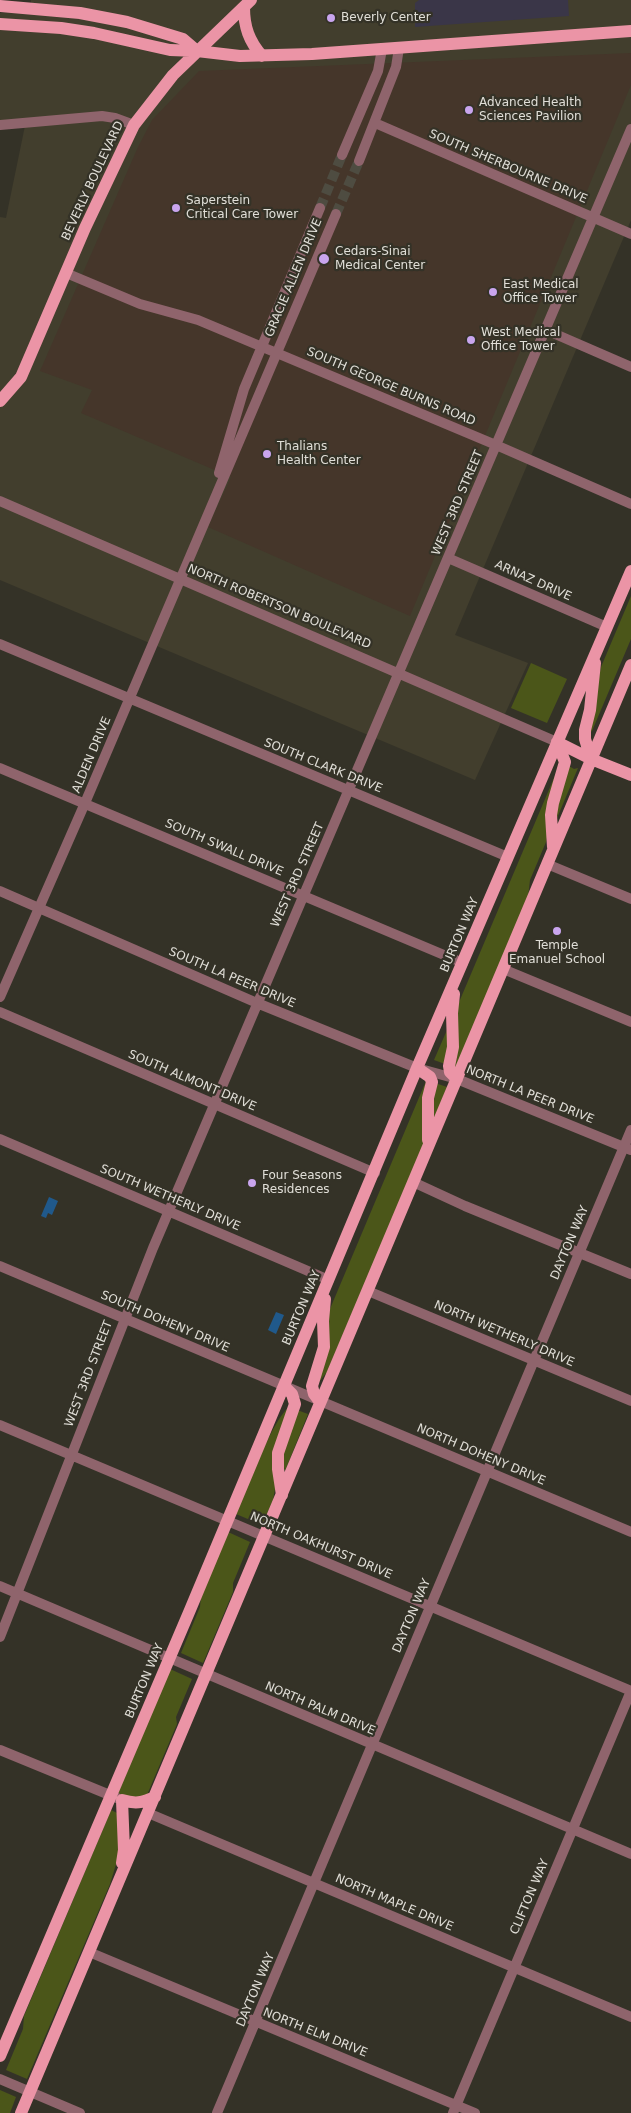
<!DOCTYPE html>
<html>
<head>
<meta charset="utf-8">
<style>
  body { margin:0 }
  canvas { display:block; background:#343227 }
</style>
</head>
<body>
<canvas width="631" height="2113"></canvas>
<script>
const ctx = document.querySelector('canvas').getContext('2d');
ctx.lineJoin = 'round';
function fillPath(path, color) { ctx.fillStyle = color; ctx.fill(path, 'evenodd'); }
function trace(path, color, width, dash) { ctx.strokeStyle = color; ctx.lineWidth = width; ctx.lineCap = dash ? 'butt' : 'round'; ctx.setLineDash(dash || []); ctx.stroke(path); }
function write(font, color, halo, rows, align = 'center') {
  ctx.font = font + ' "DejaVu Sans",sans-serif'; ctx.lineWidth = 4.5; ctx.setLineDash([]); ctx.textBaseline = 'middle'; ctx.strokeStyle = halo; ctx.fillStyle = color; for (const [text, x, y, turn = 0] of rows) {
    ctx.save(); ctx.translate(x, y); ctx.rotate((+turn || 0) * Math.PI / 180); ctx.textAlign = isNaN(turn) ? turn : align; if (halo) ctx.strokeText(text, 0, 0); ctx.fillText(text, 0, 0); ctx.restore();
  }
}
fillPath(new Path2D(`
  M31 0H631V220L455 635 528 663 475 780 0 580V217L6 218 26 121 0 123V13L31 11Z`), '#423e2d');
fillPath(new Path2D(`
  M419 0H568L569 16 415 27V3Z`), '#3a3648');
fillPath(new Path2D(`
  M631 53V85L410 616 208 527 231 477 81 413 92 390 40 371 138 147 152 120 199 71Z`), '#45362a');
fillPath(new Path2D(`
  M631 596V639L592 731 587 736 601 667Z
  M531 663 567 679 547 723 511 708Z
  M559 766 546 842 530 880 528 897 456 1068 453 1067 457 1007Z
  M569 766 574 769 578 768 555 823V806Z
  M447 1030 451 1032 445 1064 434 1060Z
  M426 1081 423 1145 327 1372 319 1382 327 1316Z
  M435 1083 447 1087 433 1122Z
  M290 1406 273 1500 262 1525 236 1514C246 1490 272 1420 290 1406Z
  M297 1410 308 1414 285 1471 281 1455Z
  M228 1532 250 1542 233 1583V1592L203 1663 181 1653 200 1607 201 1596Z
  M170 1669 192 1679 176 1717 177 1724 147 1795 132 1799 118 1793Z
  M111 1810 119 1814 120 1851 110 1884 27 2079 6 2070 23 2029 24 2016Z
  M0 2090 16 2097 10 2113H0Z`), '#4b5619');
fillPath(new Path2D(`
  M49 1197 58 1201 52 1215 48 1213 46 1218 41 1216Z
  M276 1312 284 1315 276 1334 268 1330Z`), '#20598b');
trace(new Path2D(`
  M320 208 342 155
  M336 214 359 161`), '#4e4c41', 10, [10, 5]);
trace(new Path2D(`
  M375 123 631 234
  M0 125 102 116 115 118 134 125
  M342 155 378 71 382 49
  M359 161 396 67 399 48
  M66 273 140 304 198 320 496 445 631 504
  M546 330 631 367
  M219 473 244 389 320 208
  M0 501 557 742
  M448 558 607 627
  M0 644 508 857
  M0 768 463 963
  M547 864 631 899
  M0 891 257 1003 417 1068 457 1079 631 1150
  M503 969 631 1022
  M0 997 85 803 336 214
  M0 1012 375 1173
  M0 1139 329 1280
  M413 1182 465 1206 631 1274
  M0 1266 631 1532
  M368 1291 631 1401
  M0 1425 631 1691
  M0 1586 631 1854
  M0 1637 153 1248 631 129
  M0 1750 117 1798
  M148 1813 631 2017
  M89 1952 475 2113
  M0 2079 80 2113
  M217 2113 631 1130
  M453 2113 631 1691`), '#8f646c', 10);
trace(new Path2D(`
  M0 6 80 13 127 22 183 39 197 51
  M244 7C244 27 249 41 262 56
  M0 24 61 28 94 33 170 50 197 51 240 56 312 54 631 31
  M0 401 21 377 85 228 134 125 173 75 251 0
  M557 742 591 759 631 775
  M591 759 585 739V730L590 710 595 663
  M553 847 551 815 553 803 565 762 557 742
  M454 994 452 1013 453 1047 449 1066 450 1072 457 1079
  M417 1068 430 1077 432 1082 428 1098V1140
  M320 1402 314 1394 312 1386 324 1347 323 1321 325 1299
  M282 1495 278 1469V1453L295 1404 292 1394 284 1386
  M122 1863 124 1850 122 1800C135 1804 142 1803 155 1797
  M0 2056 190 1610 417 1068 631 571
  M21 2113 631 665`), '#eb94a6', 12);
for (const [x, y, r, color] of [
  [331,18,5,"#c9a5ee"],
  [469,110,5,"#c9a5ee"],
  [176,208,5,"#c9a5ee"],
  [324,259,6,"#c9a5ee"],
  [493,292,5,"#c9a5ee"],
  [471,340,5,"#c9a5ee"],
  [267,454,5,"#c9a5ee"],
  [557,931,5,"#c9a5ee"],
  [252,1183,5,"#c9a5ee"]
]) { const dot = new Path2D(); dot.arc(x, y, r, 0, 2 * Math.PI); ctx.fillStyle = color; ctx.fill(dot); trace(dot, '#343227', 2); }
write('12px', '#e0ded7', '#343227', [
  ["Beverly Center",341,18],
  ["Advanced Health",479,103],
  ["Sciences Pavilion",479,117],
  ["Saperstein",186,201],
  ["Critical Care Tower",186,215],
  ["Cedars-Sinai",335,252],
  ["Medical Center",335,266],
  ["East Medical",503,285],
  ["Office Tower",503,299],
  ["West Medical",481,333],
  ["Office Tower",481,347],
  ["Thalians",277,447],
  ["Health Center",277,461],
  ["Temple",557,946,"center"],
  ["Emanuel School",557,960,"center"],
  ["Four Seasons",262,1176],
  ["Residences",262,1190]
], 'left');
write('12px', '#e0ded7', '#343227', [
  ["SOUTH SHERBOURNE DRIVE",508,167,23],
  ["BEVERLY BOULEVARD",93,181,-65],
  ["GRACIE ALLEN DRIVE",294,278,-67],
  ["SOUTH GEORGE BURNS ROAD",391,387,23],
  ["WEST 3RD STREET",458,503,-67],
  ["ARNAZ DRIVE",533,581,24],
  ["NORTH ROBERTSON BOULEVARD",279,607,23],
  ["ALDEN DRIVE",92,755,-67],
  ["SOUTH CLARK DRIVE",323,766,22],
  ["SOUTH SWALL DRIVE",224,848,23],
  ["WEST 3RD STREET",298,875,-66],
  ["BURTON WAY",460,935,-67],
  ["SOUTH LA PEER DRIVE",232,978,23],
  ["SOUTH ALMONT DRIVE",192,1081,23],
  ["NORTH LA PEER DRIVE",530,1095,22],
  ["SOUTH WETHERLY DRIVE",170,1198,23],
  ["DAYTON WAY",570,1243,-67],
  ["BURTON WAY",302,1308,-67],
  ["SOUTH DOHENY DRIVE",165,1322,23],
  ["NORTH WETHERLY DRIVE",504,1334,23],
  ["WEST 3RD STREET",89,1374,-69],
  ["NORTH DOHENY DRIVE",481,1455,23],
  ["NORTH OAKHURST DRIVE",321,1546,23],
  ["DAYTON WAY",412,1616,-67],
  ["BURTON WAY",145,1681,-67],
  ["NORTH PALM DRIVE",320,1709,23],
  ["CLIFTON WAY",530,1897,-67],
  ["NORTH MAPLE DRIVE",394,1903,23],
  ["DAYTON WAY",256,1990,-67],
  ["NORTH ELM DRIVE",315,2033,22]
]);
</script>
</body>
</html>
